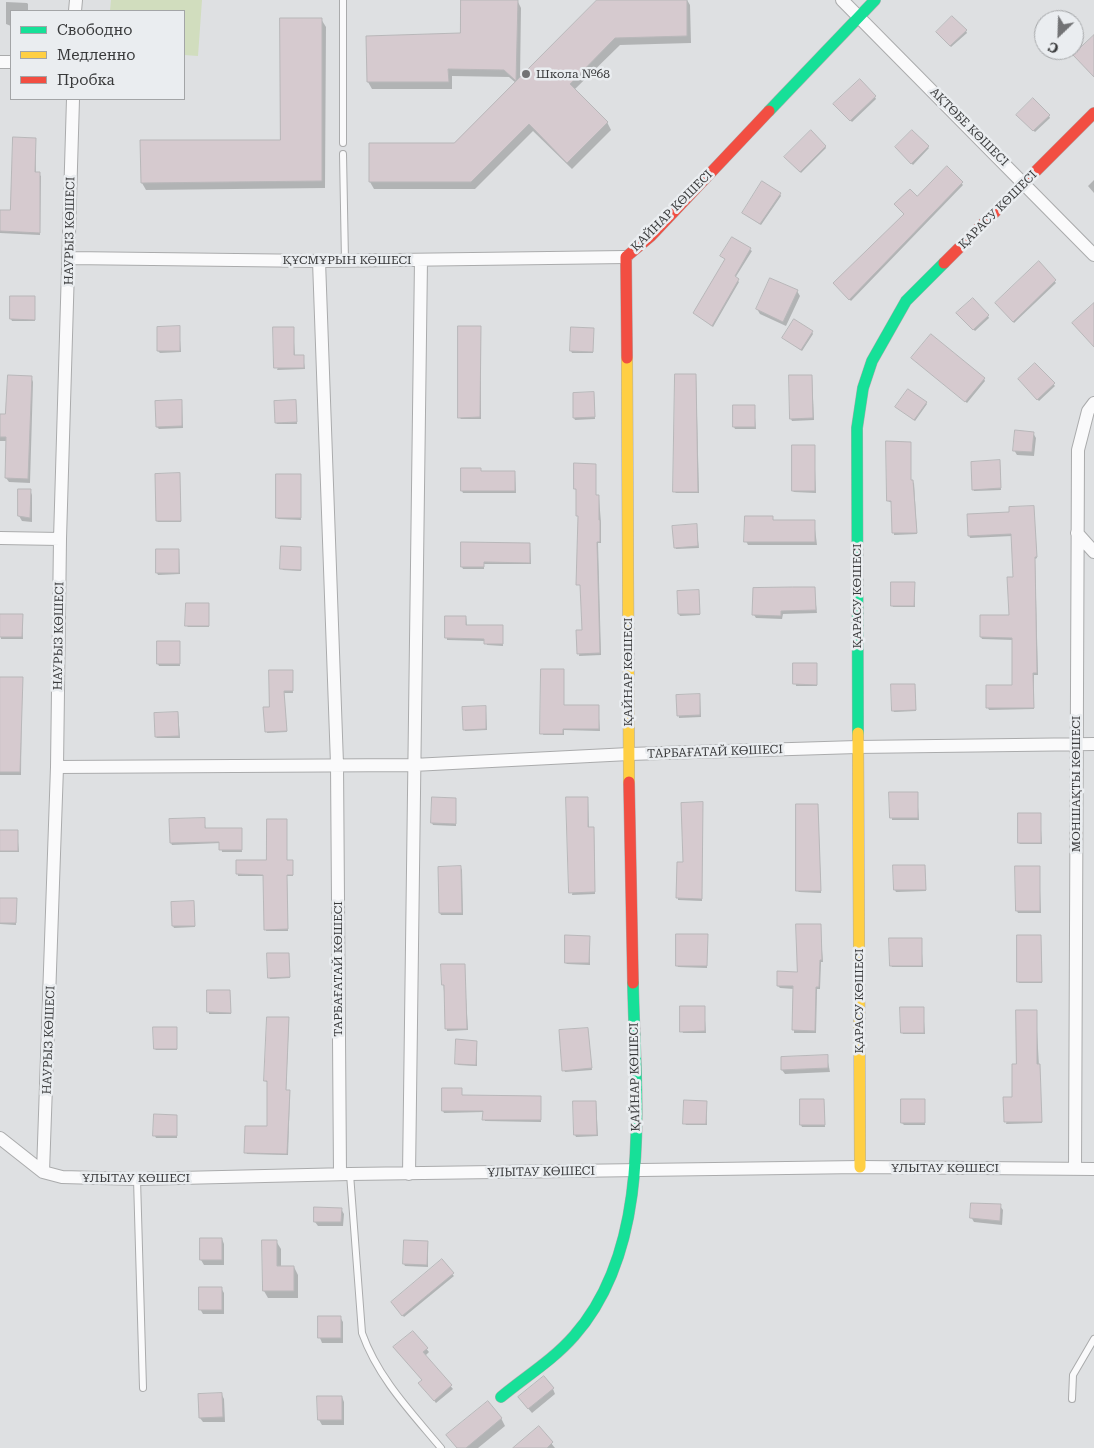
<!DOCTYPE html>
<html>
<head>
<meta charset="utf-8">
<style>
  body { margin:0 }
  #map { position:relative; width:1094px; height:1448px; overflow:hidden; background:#dee0e2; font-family:"Roboto Serif",serif }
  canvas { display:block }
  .legend { position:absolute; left:10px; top:10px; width:175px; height:90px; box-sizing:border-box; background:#eaedf0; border:1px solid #a3a5a7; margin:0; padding:6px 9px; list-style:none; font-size:15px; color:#38393a }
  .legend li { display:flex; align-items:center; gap:10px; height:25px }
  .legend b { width:25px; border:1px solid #a3a5a7 }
  .north { position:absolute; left:1034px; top:10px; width:50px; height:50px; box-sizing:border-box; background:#eaedf0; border:1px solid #a3a5a7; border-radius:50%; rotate:204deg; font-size:14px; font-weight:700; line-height:20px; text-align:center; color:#38393a }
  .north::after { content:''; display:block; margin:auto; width:18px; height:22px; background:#727375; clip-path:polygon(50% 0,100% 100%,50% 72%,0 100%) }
</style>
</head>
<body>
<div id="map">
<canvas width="1094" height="1448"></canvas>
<ul class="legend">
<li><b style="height:6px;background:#16e098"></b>Свободно</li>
<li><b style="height:6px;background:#ffcf43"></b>Медленно</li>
<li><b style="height:6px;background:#f24e42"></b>Пробка</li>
</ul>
<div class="north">С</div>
</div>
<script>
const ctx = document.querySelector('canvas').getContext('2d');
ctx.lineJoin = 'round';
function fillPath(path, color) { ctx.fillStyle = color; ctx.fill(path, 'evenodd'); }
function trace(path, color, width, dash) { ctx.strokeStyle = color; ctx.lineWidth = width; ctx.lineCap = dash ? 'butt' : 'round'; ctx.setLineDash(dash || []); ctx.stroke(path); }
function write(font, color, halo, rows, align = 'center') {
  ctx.font = font + ' "Roboto Serif",serif'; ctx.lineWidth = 5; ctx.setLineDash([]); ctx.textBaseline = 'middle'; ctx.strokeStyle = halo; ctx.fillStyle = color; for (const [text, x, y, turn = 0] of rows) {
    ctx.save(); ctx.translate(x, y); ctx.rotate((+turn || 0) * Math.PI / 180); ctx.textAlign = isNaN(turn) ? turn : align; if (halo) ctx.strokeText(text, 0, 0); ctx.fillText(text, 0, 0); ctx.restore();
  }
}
fillPath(new Path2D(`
  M111 0H202L198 56 184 55V11H110Z`), '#d1ddbe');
fillPath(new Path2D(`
  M462 0H517L521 8 520 79 599 0H687L690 5 691 43 620 45 574 90 607 122 611 130 572 169 533 131 475 189H374L370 182 454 145 516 83 509 77 452 76V89H372L368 82 461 34Z
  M6 2 27 3 28 4V11H11V26L6 24Z
  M321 19 326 27 325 188 146 190 142 183 281 142Z
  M966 31 967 33 951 47 938 34Z
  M875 97 876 99 852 122 836 106Z
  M1049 116 1050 118 1035 132 1019 117Z
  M35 139 36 173 41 176 40 235 0 233V211L11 212Z
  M825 146 826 148 801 173 787 159Z
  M928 147 929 148 913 165 897 149Z
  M947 168 963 185 851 301 836 285 905 215 917 198Z
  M1094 180V193L1088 186Z
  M780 194 781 196 761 225 743 213Z
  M733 238 752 251 735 278 739 282 713 327 695 313 726 260 722 256Z
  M1039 263 1056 283 1014 323 998 305Z
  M797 291 800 296 786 326 760 314 757 309Z
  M34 297 35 321H12L11 319Z
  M959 315 988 316 989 318 975 331Z
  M481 327V419H461L460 418Z
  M179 328 181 352 160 353 158 351Z
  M293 328 295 356H303L305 369 277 370Z
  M593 329V353H572L571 351Z
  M812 332 813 334 802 351 784 338Z
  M912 358 984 379 985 381 967 403Z
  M1035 364 1055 386 1039 401 1020 381Z
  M696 376 699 493H676L675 492Z
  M812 376 814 420 792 421 791 419Z
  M31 377 33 382 30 483 9 482 6 478 7 441H0V415H6Z
  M594 393 595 419 575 420 574 418Z
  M296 402 297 424H277L276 423Z
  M182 403 183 428 159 429 157 427Z
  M926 403 927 404 915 421 897 407Z
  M754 406 756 429H735L734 427Z
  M1033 433 1036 438 1034 456 1017 455 1014 450Z
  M910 443 911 482 914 483 917 534 894 535 892 503 888 501Z
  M814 446 816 493 794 492 793 491Z
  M1000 463 1001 490 974 491 973 489Z
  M596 465V496L599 498 601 523V543H598L601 655 579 656 583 631 582 586 577 584 579 518 578 491 575 489Z
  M481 471 515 473 516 493H463L462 491Z
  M179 475 181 522H158L157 521Z
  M300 476 301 520 278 519 277 517Z
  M30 490 32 495V522L22 521 19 516Z
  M1034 509 1037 558 1035 559 1038 675H1034V709L989 710 988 708 1014 686 1013 640 982 639 981 637 1010 617 1015 578 1012 536 970 538 969 535 1010 513Z
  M772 518 775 522 814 521 817 545H748L746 541Z
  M696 525 699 548 676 549 675 547Z
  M530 544 531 564H484V569H463L462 567Z
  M301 548V571L283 570 282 568Z
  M179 550 180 574 158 575 157 573Z
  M914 583 915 607H893L892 605Z
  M814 588 817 613 783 614 782 619 756 618 754 615Z
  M699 593 700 615 680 616 679 614Z
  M208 605 209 627H188L187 626Z
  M0 615H22L23 639H1Z
  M446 617H466L467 626H502L503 646 487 645 486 641 447 640Z
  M179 643 180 666H159L158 664Z
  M795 664H816L817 686H796Z
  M563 670 564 706H598L600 731 564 730V735H543Z
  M292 671 293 693H284L287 732 267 733 270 708Z
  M22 678 21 775H0V720Z
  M915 687 916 711 894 712 893 710Z
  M677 696 700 697 701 717 679 718Z
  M486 710 487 730 465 731 464 729Z
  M178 713 180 738H157L156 737Z
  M891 793H917L919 820H892Z
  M588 798 589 828 594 830 595 894 572 895Z
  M456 799V826L433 825 432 823Z
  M702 803V901L678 900V863H684Z
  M818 805 821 893 799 892 798 891Z
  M1040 815 1042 844H1020L1019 843Z
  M204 820 206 829H241L242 852H222L221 843 172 845 171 843Z
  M286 820 287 862 293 863V876H287L288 931H266L264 876H238L237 861H268Z
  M0 831H17L19 852H0Z
  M925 867 926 891 896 892 895 890Z
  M439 868H461L462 870 463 915H441L440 913Z
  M1039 868 1041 913H1018L1017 911Z
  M0 899H16V925L0 924Z
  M194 902 195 927 174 928 173 926Z
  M820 925 823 962H821L820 989H817L816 1033H794V989L780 988 778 986 798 973Z
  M707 936V968L678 967 677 965Z
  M1041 936 1042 983H1019L1018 981Z
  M589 937 590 965 567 964 566 963Z
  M921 939 923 967H892L891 965Z
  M288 954 290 978 270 979 269 977Z
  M464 965 468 1030 447 1031 442 966Z
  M208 991H230L231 1014H209Z
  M704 1007 706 1033H683L682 1031Z
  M923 1008 925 1034H903L902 1032Z
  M1036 1011 1042 1123 1006 1124 1013 1098 1018 1066Z
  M268 1018 289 1020 286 1091 290 1093 288 1155 247 1154 246 1152 268 1127 269 1083 265 1081Z
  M176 1028 177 1050H156L155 1049Z
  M588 1030 592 1070 565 1072 564 1070Z
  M477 1042V1066L458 1065 457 1063Z
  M827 1057 830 1072 785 1074 782 1070Z
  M461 1089 462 1096 540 1097 541 1122 485 1121 484 1112 444 1113 443 1111Z
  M824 1100 825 1127H802L801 1125Z
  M924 1100 925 1125H904L902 1123Z
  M596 1102 598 1136 576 1137 575 1135Z
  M706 1102 707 1125H686L685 1123Z
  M177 1116V1138H156L155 1136Z
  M1000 1206 1003 1210 1002 1225 974 1222 971 1217Z
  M341 1209 344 1214 343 1226H318L315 1222Z
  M201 1239H222L224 1244V1265H204L201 1260Z
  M264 1241H276L281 1249V1268L294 1267 298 1275V1298H268L264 1291Z
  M428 1242V1267L405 1266 404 1264Z
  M452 1274 454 1276 404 1317 393 1304Z
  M221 1288 224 1293V1314H203L200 1309Z
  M320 1317H340L343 1322V1343H322L320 1338Z
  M413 1333 429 1352 425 1356 453 1389 436 1403 422 1386 423 1381 394 1348Z
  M553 1389 555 1394 532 1413 522 1401Z
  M222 1395 224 1399 225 1422H203L200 1418Z
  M342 1397 344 1402V1425H322L319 1420Z
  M501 1418 505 1426 478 1448H457L448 1436Z
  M539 1428 555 1448H515Z`), '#0003');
const building = new Path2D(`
  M461 0H518L516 81 504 70 448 69 449 82H367L366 36 460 33Z
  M597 0H687V36L615 38 570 84 608 122 567 163 529 124 471 182H369V143H454Z
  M952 16 967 30 950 46 936 32Z
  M280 18H322V181L141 183 140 140H280Z
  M1094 35V77L1073 55Z
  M860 79 876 96 850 121 833 104Z
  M1033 98 1050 115 1033 131 1016 115Z
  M811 130 826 146 800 172 784 157Z
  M912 130 929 146 911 164 895 147Z
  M13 137 36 138 35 172H40V233L0 231V210H10Z
  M947 166 963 182 849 300 833 283 904 214 894 204 910 189 917 196Z
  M762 181 781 193 760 224 742 213Z
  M732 237 751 248 735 276 739 279 712 326 693 313 725 259 720 256Z
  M1039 261 1056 280 1013 322 995 303Z
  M770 278 798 290 783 322 756 309Z
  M10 296H35V320L10 319Z
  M973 298 989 315 973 330 956 313Z
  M1094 303V347L1072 323Z
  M794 319 813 331 801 350 782 338Z
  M180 326V351H157V327Z
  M458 326H481L480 417 458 418Z
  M273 327H294V355H304V368H274Z
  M571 327 594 328 593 352 570 351Z
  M931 334 985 378 965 402 911 358Z
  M1035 363 1055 383 1037 400 1018 379Z
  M675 374H696L698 492H673Z
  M8 375 32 376 28 479 5 478 6 437H0V414H5Z
  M789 375H812L813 418 790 419Z
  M908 389 927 402 914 420 895 407Z
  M594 392 595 417 573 418V393Z
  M182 400V426L156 427 155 401Z
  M296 400 297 422 275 423 274 401Z
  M733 405H755V427H733Z
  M1015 430 1034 432 1032 452 1013 451Z
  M886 441 911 442V480H913L917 533H892L891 501H887Z
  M792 445H815V491H792Z
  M1000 460 1001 488 972 490 971 462Z
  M574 463 596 464V495H599V520H600V542H597L600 653 577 654 576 630H582L580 585H576L578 516H576V489H574Z
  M461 468H481V471H515V491H461Z
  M180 473 181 521H156L155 474Z
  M276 474H301V518H276Z
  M18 489H31L30 518 18 516Z
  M1034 506 1037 557H1035L1037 673H1033L1034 708H986V685H1012V638L980 637V615H1009L1007 577H1013L1011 534 968 536 967 514 1009 512V507Z
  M745 516H773V520H815V542H744Z
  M697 524 698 546 674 548 672 526Z
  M461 542 530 543V563L484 562V567H461Z
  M281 546 301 547V570L280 569Z
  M156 549H179V573H156Z
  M891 582H915L914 606H891Z
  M793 587H815L816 610 781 611V616L752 615 753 588Z
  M699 590 700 614H678L677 591Z
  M186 603H209V626H185Z
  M0 614H23L22 637H0Z
  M445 616H466V625H503V644H484V639L445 638Z
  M157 641H180V664H157Z
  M793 663H817V685L793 684Z
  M541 669H564V705H599V729H563V734H540Z
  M269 670H293V691H284L287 731 265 732 263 707H269Z
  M0 677H23L20 772H0Z
  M891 684H915L916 710 892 711Z
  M700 694V715L677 716 676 695Z
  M486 706V729L463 730 462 707Z
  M178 712 179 736 155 737 154 713Z
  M889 792H918V818H890Z
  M432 797 456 798V824L431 823Z
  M566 797H588V827H594L595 892 569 893Z
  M703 802 702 899 676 898 677 862H683L681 803Z
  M796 804H818L821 891H796Z
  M1018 813H1041V843H1018Z
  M205 818V828H242V850H219V842L170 843 169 819Z
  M267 819H287V860H293V875H287L288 929 264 930 263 875 236 874V860H266Z
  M0 830H18V851H0Z
  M893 865H925L926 890H894Z
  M461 866 462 913H439L438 867Z
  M1015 866H1040V911H1016Z
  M0 898H17L16 923H0Z
  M194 901 195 926H172L171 902Z
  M796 924H821L822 960H820L819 987H816L815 1031 792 1030 793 986H777V971L797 972Z
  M676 934H708L707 966H676Z
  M565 935 590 936 589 963H565Z
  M1017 935H1041L1042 982H1017Z
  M889 938H922V966H890Z
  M267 953H289L290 977 268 978Z
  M441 964H465L467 1029H445L444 985H442Z
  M207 990H230L231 1013 207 1012Z
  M680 1006H705V1031L680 1032Z
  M900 1007H924V1033H901Z
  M1016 1010H1037V1064H1040L1042 1122H1004L1003 1097H1012V1064H1016Z
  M267 1017H289L286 1090H290L287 1154 244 1153 245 1126H267V1081H264Z
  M153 1027H177V1049H154Z
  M588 1028 592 1068 562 1071 559 1030Z
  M456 1039 477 1041 476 1065 455 1064Z
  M828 1055V1068L781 1070V1057Z
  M442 1088H462V1095L541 1096V1120H482L483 1111H442Z
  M800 1099H824L825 1125H800Z
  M901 1099H925V1123H901Z
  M684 1100 707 1101 706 1124H683Z
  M573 1101H596L597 1135H574Z
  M154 1114 177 1115V1136H153Z
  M971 1203 1001 1204 1000 1221 970 1218Z
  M314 1207 342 1208 341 1222H314Z
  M200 1238H222V1260H200Z
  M262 1240H277V1266H294V1291H263Z
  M404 1240 428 1241 427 1265 403 1264Z
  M442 1259 454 1273 402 1316 391 1302Z
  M199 1287H222V1310H199Z
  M318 1316H341V1338H318Z
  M413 1331 428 1348 423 1352 452 1385 434 1401 418 1383 422 1380 393 1347Z
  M544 1376 554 1388 528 1409 518 1397Z
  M222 1393 223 1417 199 1418 198 1394Z
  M317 1396H342V1420H318Z
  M488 1401 502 1418 466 1448H457L446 1435Z
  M539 1426 553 1442 547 1448H513Z`);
fillPath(building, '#d6cacf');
trace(building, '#b8b7b9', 1);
const lane = new Path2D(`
  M343 0V143
  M343 154 345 261
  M350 1174 362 1333C378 1378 411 1412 441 1448
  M137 1179 143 1388
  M1072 1399 1073 1375 1094 1339`);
const street = new Path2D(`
  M842 0 1094 255
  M75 11 76 0
  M0 62H11
  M69 258 319 261 626 257
  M319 261 337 764 340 1174
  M1077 533 1094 552
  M0 538 60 539
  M57 767 413 765 629 754 857 747 1094 744
  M0 1138 43 1172 62 1177 137 1179 350 1174 860 1167 1094 1169
  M1075 1169 1078 450 1088 411 1094 403
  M43 1172 57 767 60 539 73 99
  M409 1174 421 260`);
const fast = new Path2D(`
  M769 111 875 0
  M858 733 857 428 863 388 872 361 906 301 944 263
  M501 1397C525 1377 553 1360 574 1336 655 1244 635 1097 633 983`);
const slow = new Path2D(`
  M627 358 629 782
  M858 733 860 1167`);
const jam = new Path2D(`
  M944 263 1094 113
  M627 358 626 257 651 236 769 111
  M629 782 633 983`);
trace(lane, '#aaabac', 8);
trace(street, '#aaabac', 14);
trace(fast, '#aaabac', 12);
trace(slow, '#aaabac', 12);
trace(jam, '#aaabac', 12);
trace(lane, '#fafafb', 6);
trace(street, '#fafafb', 12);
trace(fast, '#16e098', 11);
trace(slow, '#ffcf43', 11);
trace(jam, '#f24e42', 11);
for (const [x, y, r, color] of [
  [526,74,5,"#727375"]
]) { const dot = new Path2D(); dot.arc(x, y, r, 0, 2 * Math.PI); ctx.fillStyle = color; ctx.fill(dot); trace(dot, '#eaedf0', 2); }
write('12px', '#38393a', '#eaedf0', [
  ["Школа №68",536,74]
], 'left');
write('12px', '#38393a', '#eaedf0', [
  ["АҚТӨБЕ КӨШЕСІ",969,127,45],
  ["ҚАРАСУ КӨШЕСІ",998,210,-45],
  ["ҚАЙНАР КӨШЕСІ",672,211,-45],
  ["НАУРЫЗ КӨШЕСІ",70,231,-89],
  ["ҚҰСМҰРЫН КӨШЕСІ",347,260],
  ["ҚАРАСУ КӨШЕСІ",857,596,-90],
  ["НАУРЫЗ КӨШЕСІ",59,636,-89],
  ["ҚАЙНАР КӨШЕСІ",628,672,-90],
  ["ТАРБАҒАТАЙ КӨШЕСІ",715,752,-2],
  ["МОНШАҚТЫ КӨШЕСІ",1076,784,-90],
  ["ТАРБАҒАТАЙ КӨШЕСІ",338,969,-90],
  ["ҚАРАСУ КӨШЕСІ",859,1001,-90],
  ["НАУРЫЗ КӨШЕСІ",49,1040,-88],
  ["ҚАЙНАР КӨШЕСІ",635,1077,-91],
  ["ҰЛЫТАУ КӨШЕСІ",945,1168],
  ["ҰЛЫТАУ КӨШЕСІ",541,1172,-1],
  ["ҰЛЫТАУ КӨШЕСІ",136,1178]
]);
</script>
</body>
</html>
